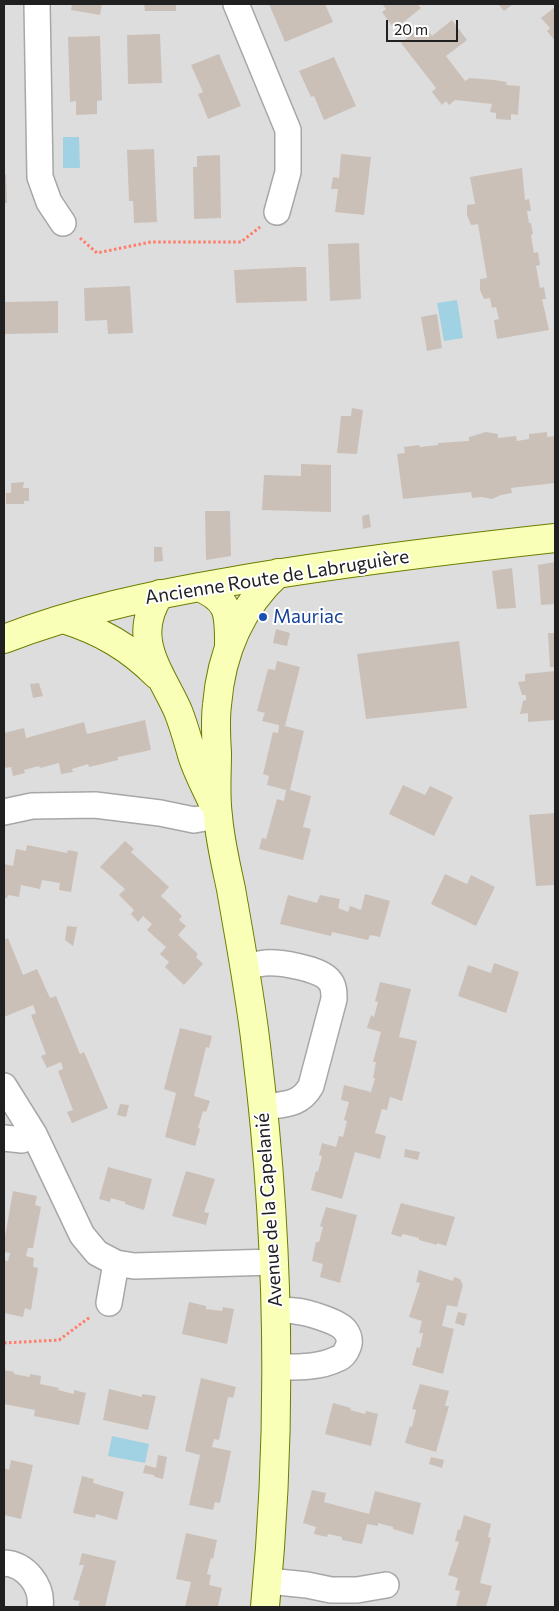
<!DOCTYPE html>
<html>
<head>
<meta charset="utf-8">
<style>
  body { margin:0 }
  #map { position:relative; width:559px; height:1611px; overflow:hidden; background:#f1eee5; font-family:Commissioner,sans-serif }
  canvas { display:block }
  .frame { position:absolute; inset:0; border:5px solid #202020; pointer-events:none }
  .scale { position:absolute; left:386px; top:20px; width:72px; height:22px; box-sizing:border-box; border:2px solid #202020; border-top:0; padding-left:6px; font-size:15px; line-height:18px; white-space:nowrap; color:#202020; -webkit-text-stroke:4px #fff; paint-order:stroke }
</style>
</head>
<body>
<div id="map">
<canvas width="559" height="1611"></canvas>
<div class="frame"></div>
<div class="scale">20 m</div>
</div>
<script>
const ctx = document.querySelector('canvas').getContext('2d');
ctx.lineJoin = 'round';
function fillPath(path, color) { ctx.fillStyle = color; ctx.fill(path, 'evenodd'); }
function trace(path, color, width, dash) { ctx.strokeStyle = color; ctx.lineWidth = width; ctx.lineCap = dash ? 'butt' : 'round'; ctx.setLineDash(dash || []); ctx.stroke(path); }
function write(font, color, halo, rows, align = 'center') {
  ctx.font = font + ' Commissioner,sans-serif'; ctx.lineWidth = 4; ctx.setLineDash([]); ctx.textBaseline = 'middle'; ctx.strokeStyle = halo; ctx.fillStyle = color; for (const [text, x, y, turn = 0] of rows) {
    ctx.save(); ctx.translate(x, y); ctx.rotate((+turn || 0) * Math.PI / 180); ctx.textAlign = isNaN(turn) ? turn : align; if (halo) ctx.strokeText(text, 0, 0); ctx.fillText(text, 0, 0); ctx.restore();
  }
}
fillPath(new Path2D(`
  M4 4H555V1607H4Z`), '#dedddd');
fillPath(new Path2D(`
  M63 137H79L80 168H63Z
  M457 300 463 338 444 341 437 303Z
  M112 1436 149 1444 145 1463 108 1456Z`), '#a1d2e3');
fillPath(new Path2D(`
  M72 4H102L100 15 71 10Z
  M144 4H176V11H145Z
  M269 4H325L333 22 285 42Z
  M382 4H417L421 8 399 26 397 23 392 26 382 12 386 9Z
  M498 4H513L504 11Z
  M555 7V41L547 31 550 28 541 18Z
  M452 20 467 40 446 56 465 81 470 78 494 80 507 82 506 85 520 86 518 115 511 114V120L496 119V113L490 112 492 104 455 100 449 105 446 101 442 105 432 92 436 88 401 43 423 25 432 36Z
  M160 34 162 83 128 84 127 35Z
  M100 36 102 100 97 101V114L76 115V101L70 102 68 37Z
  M219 54 241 106 208 119 198 94 203 92 191 65Z
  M334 57 356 106 324 120 314 96 311 97 299 71Z
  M154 149 157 222 134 223 133 201H129L127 150Z
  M341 154 371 157 364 215 335 212 338 189H331L333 177 339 178Z
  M220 155 221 218 194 219 193 167H197V156Z
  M522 168 525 200 529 199 531 211H527L529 223H531L533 234 531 235 534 253 538 252 540 265 536 266 540 288 544 287 546 299H542L549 330 497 339 494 320 499 319 496 307 492 308 490 298 484 299 480 290V279L487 278 478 224 471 225 467 215V205L475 204 470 177Z
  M4 175H6L7 203H4Z
  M359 243 361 299 330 301 328 244Z
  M296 267H306L307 301 236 303 234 270Z
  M130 286 133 333 108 334 107 320 85 321 84 288Z
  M58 301V333L5 334 4 302Z
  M437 314 442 348 427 351 421 317Z
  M352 408 363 410 357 454 337 453 341 416H351Z
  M486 432 498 434V438L516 436 517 441 529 439V434L547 432V437L555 436V483L511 488 512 493 501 495 492 499 482 497 472 498 471 492 403 499 397 454 405 453 404 447 419 445 420 447 438 445V443L469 441V437Z
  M301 464 331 465V512L262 510 264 475 301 476Z
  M24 482 23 488H29V501H24V504H6V493H11V483Z
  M205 511H230L231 556 206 560Z
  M369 514 371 527 363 529 362 516Z
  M154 547H162L163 561 154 562Z
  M555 562V604L541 605 538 565Z
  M512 568 516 608 497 609 492 571Z
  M276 629 290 633 287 646 273 643Z
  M548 633H555V667H550Z
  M459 641 467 708 366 719 357 654Z
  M277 661 300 667 285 726 304 731 290 790 311 796 303 827 311 829 303 860 259 849 262 838 266 839 277 799 284 801 286 790 267 785 269 776 263 774 273 732 278 733 279 725 262 721 265 713 257 711 268 669 275 670Z
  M555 671V720L528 722V713L520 714 523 701 526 700V695H522L518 682 525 681V674Z
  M39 683 43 696 33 698 30 684Z
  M145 720 151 750 118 757V760L89 767 88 764 72 769 73 772 61 774 59 763 40 768 39 766 24 770 25 773 13 776 11 767 4 768V733L24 728 26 738 84 722 87 734Z
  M403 785 425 795 430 786 453 797 434 836 389 814Z
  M555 813V885L536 886 529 815Z
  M125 841 134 849 131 852 169 887 161 896 182 916 179 920 186 926 178 935 198 954 196 957 203 964 184 985 165 967 169 962 160 954 166 947 147 930 152 924 143 916 138 922 131 914 134 910 119 895 125 889 100 867Z
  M27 845 67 853 68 850 78 852 71 892 59 890 60 883 42 880 40 889 21 885 19 897 8 895 7 898H4V864L13 866 16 849 26 851Z
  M445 874 467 884 471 875 495 887 476 926 431 904Z
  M365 894 390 901 380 937 370 935 368 940 332 932 331 936 280 924 288 895 317 903 320 895 340 899 338 908 348 912 350 906 361 910Z
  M67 926 77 927 73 946 65 940Z
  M8 938 23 975 37 969 50 998 56 996 80 1054 84 1052 108 1108 72 1123 67 1112 73 1110 58 1071 63 1069 61 1062 47 1068 41 1056 46 1054 31 1015 36 1013 33 1005 4 1017V940Z
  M494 963 519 972 506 1013 458 996 468 965 491 973Z
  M380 982 411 989 399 1037 417 1041 402 1101 390 1097 387 1110 382 1109 375 1133 386 1136 380 1159 355 1152 342 1199 311 1190 316 1171 318 1172 322 1156 319 1155 322 1143 336 1147 339 1136 343 1137 347 1121 344 1120 349 1102 341 1100 344 1085 371 1092 375 1078H373L376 1062H373L381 1032 367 1028 371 1015 374 1017 378 1002 375 1001Z
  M180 1028 212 1036 209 1048 206 1047 194 1096 210 1101 206 1112 203 1111 198 1128 200 1129 195 1146 165 1137 176 1093 164 1089Z
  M120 1104 129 1105 126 1117 117 1115Z
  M405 1149 420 1152 418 1160 404 1157Z
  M108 1167 152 1179 144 1210 125 1204V1202L111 1198 110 1202 99 1199Z
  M186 1171 215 1179 204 1212 209 1213 206 1225 172 1216Z
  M13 1191 37 1196 35 1205 41 1207 33 1248H28L26 1256 34 1258 33 1267 38 1268 31 1310 25 1308 23 1317 4 1313 5 1283H4V1260L8 1261 10 1253 4 1252V1242Z
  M401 1203 455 1217 446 1246 437 1243V1245L419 1240V1238L403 1234 401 1237 391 1234Z
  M326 1207 357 1215 340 1283 320 1277 323 1264 312 1261 316 1242H319L323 1227 320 1226Z
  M419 1270 453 1281 454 1277 460 1279 463 1285 457 1307 447 1305 442 1326 454 1329 443 1374 412 1365 417 1347 420 1348 423 1333H419L422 1321 409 1317 420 1283 416 1282Z
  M189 1302 206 1306V1309L222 1311 223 1307 234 1309 227 1344 182 1334Z
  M458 1312 467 1314 464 1326 455 1323Z
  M4 1370 14 1372V1374L30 1377V1374L41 1376 40 1384 59 1388 58 1390 74 1394V1390L86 1393 79 1425 34 1416 35 1410 4 1404Z
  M201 1378 236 1387 233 1398 228 1397 219 1440 214 1439 212 1447 231 1451 220 1503 215 1502 213 1510 189 1505 200 1455 185 1451Z
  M420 1384 449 1391 445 1406H449L436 1452 405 1443 410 1426 412 1427 416 1410 412 1409Z
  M109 1389 142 1397V1394L156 1396 148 1430 103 1420Z
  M333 1403 351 1408 350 1410 365 1414 366 1411 378 1414 371 1446 325 1434Z
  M158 1455 167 1457 163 1479 155 1477 154 1475 143 1473 145 1465 156 1468Z
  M431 1457 444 1460 442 1468 429 1464Z
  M11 1460 33 1465 21 1519 4 1515V1468L9 1470Z
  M82 1476 94 1479 93 1483 124 1492 117 1520 96 1514 95 1518 73 1513Z
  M312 1490 326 1493 324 1502 369 1514 375 1491 421 1503 413 1535 393 1529V1527L378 1523V1526L367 1524 362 1544 342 1540V1537L328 1534 327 1537 314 1534 316 1527 303 1523Z
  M464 1515 491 1524 488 1537 491 1538 480 1583 492 1586 486 1607H456L460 1591 455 1590 458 1578 448 1575 459 1542 455 1541 458 1529 460 1530Z
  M186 1533 217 1540 213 1559 211 1558 207 1574 211 1575 209 1585 222 1588 218 1606 217 1607H185L191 1582 176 1579Z
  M82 1553 116 1561 105 1607H78L80 1601 73 1600 84 1565H79Z`), '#cac0b8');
const street = new Path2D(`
  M37 4 40 177 49 202 63 223
  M236 4 288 130V172L277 212
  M4 812 32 806 95 805 160 813 194 820 217 816
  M245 966C251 965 258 964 265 963 279 962 320 968 329 980 334 985 334 992 334 999L311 1086C300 1106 283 1104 263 1107
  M4 1086 34 1134 82 1235 97 1253 116 1263 134 1266 274 1262
  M4 1138 22 1140 34 1134
  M109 1303 116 1263
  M276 1311C282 1311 289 1310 295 1311 306 1312 338 1321 345 1330 348 1334 350 1339 349 1344 347 1351 343 1357 337 1359 319 1368 296 1367 276 1367
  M4 1563C26 1564 43 1586 40 1607
  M268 1581 307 1585 331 1590H357L386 1585`);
const secondary = new Path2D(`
  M199 587C230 600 229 614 229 645
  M160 594C130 638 160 671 178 711 184 726 188 741 192 755 197 771 205 786 212 801
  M63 619C101 631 129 647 157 675
  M4 639C76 611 152 595 228 582 336 563 446 550 555 538
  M265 1607C283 1421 279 1232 256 1046 250 994 240 941 231 889 226 865 220 841 218 816 215 795 217 774 217 753 216 737 215 721 217 705 221 655 240 608 278 573`);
trace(street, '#a7a7a7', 28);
trace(secondary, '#6b7e00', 30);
trace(new Path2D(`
  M80 238 97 253 151 242H241L260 227
  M4 1343 59 1340 90 1317`), '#ff7d69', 3, [2.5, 2.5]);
trace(street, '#fff', 25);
trace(secondary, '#f9ffb6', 28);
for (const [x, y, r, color] of [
  [263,617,5,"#1a4fb4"]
]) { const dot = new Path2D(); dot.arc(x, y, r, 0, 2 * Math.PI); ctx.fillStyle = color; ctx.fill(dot); trace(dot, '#fff', 2); }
write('19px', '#202020', '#fff', [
  ["Ancienne Route de Labruguière",277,577,-9],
  ["Avenue de la Capelanié",269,1210,-94]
]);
write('19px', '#164399', '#fff', [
  ["Mauriac",273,617]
], 'left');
</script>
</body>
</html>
